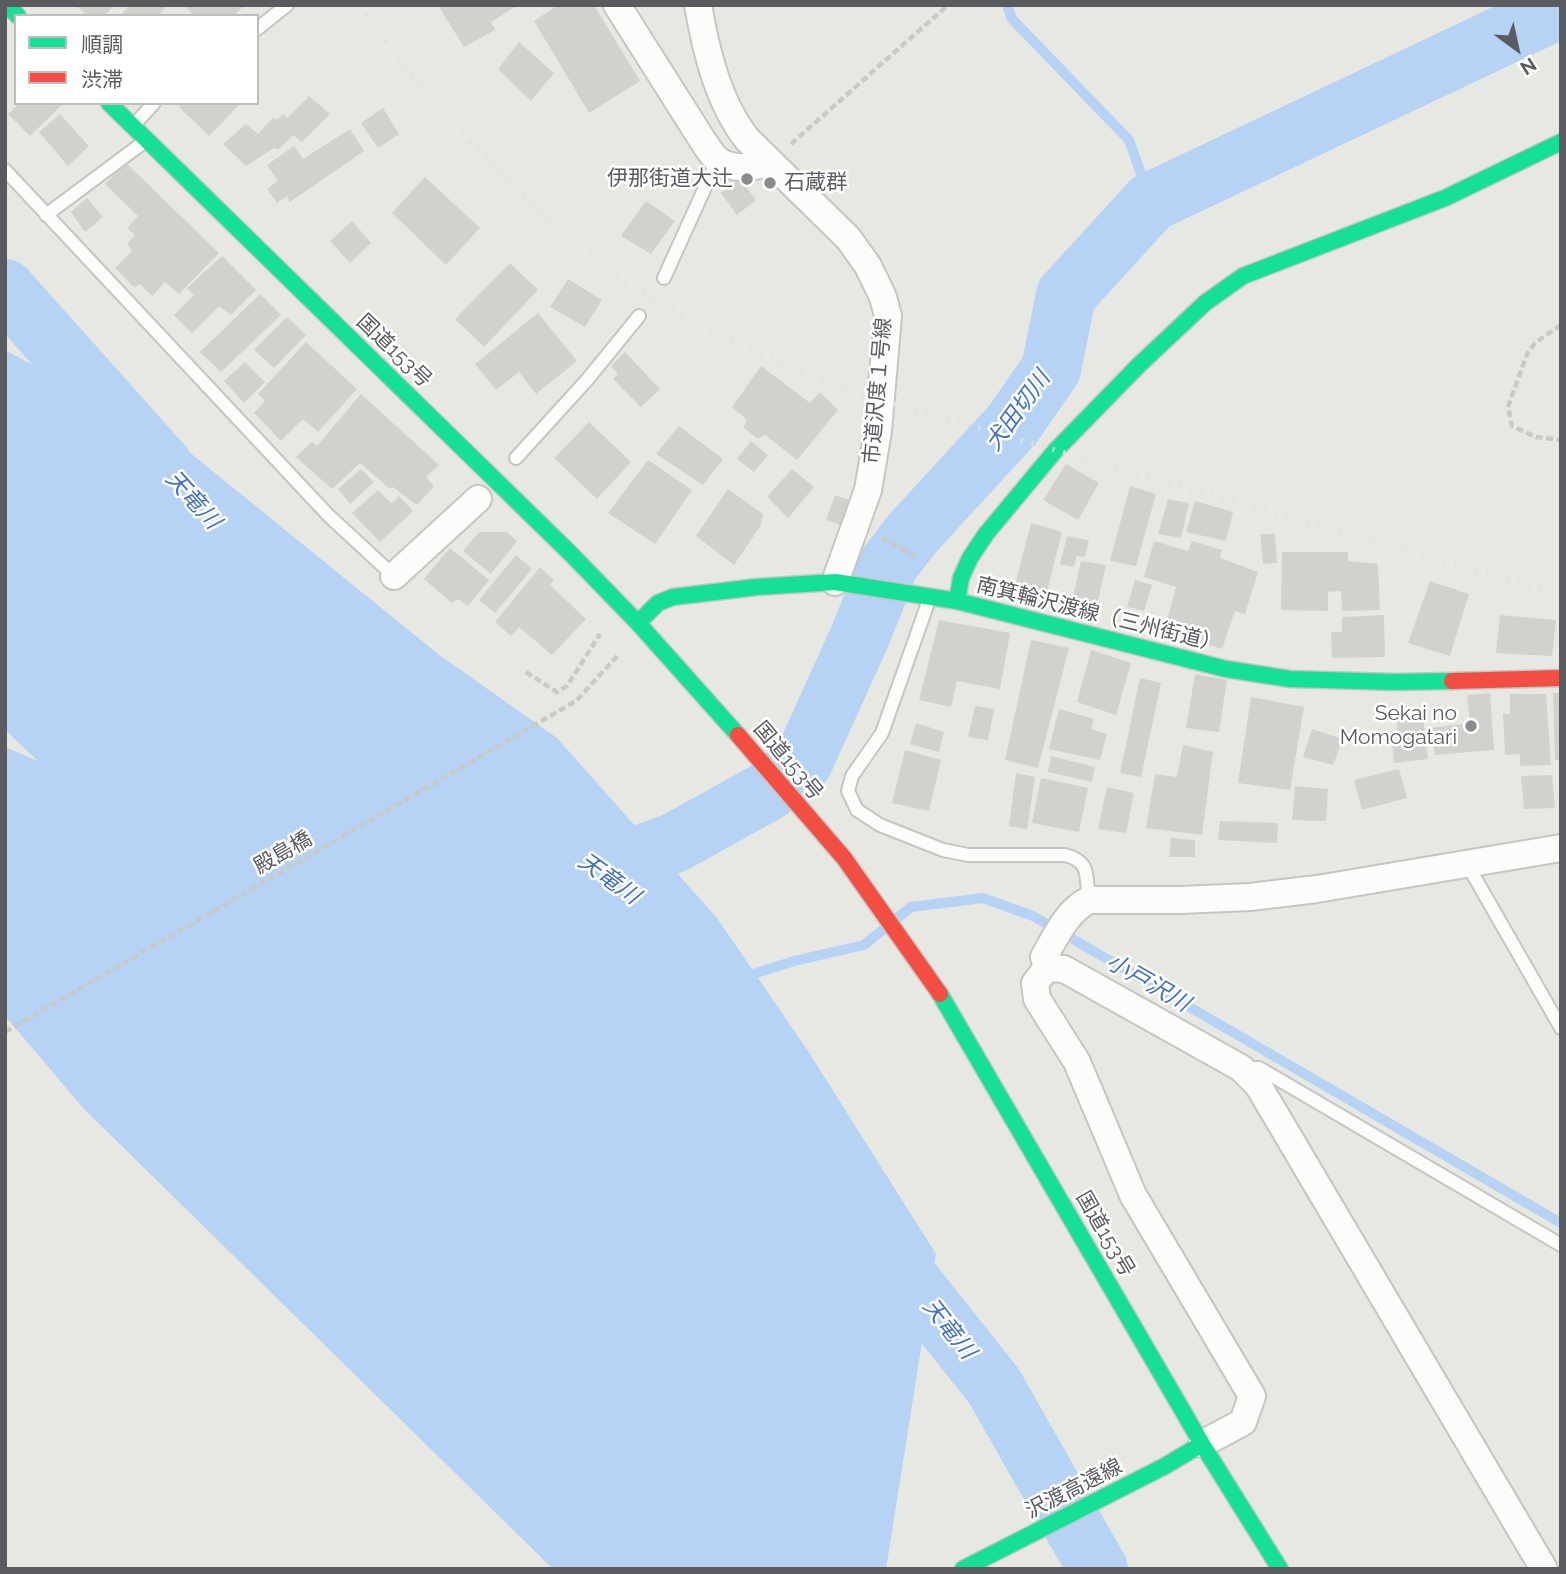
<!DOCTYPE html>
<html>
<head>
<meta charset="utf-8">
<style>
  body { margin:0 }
  #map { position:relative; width:1566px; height:1574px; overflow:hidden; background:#e8e8e3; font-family:Raleway,"Noto Sans JP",sans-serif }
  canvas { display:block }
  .frame { position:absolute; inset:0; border:7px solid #595b60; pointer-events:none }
  .legend { position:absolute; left:14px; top:14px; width:245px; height:91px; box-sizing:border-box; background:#fff; border:2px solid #bdbdbf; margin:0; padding:9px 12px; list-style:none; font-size:21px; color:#595b60 }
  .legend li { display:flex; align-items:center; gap:14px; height:35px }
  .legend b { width:35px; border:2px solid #bdbdbf }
  .north { position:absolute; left:1482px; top:14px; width:70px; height:70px; -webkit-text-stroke:5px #fff; paint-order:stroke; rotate:147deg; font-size:19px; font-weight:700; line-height:28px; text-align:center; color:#595b60 }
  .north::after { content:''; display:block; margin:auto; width:24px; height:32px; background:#595b60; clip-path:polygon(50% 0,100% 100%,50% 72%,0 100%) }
</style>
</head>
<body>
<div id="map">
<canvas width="1566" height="1574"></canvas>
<div class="frame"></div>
<ul class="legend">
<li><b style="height:9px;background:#16e098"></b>順調</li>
<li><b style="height:9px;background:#f24e42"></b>渋滞</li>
</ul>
<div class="north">N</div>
</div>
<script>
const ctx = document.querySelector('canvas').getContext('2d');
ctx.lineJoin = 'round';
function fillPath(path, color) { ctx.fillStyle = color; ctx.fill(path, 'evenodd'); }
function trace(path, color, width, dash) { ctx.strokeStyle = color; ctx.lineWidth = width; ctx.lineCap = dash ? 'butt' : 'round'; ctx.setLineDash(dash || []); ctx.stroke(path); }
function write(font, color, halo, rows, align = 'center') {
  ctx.font = font + ' Raleway,"Noto Sans JP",sans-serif'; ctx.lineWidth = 5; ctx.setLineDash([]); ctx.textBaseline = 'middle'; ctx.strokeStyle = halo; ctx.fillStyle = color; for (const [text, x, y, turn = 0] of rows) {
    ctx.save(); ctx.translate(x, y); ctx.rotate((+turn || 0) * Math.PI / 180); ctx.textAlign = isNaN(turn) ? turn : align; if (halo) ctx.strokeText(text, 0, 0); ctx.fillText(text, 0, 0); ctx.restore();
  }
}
fillPath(new Path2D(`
  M5 350 178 443 438 654 557 738 717 918 808 1051 936 1254 886 1569H553L84 1109 5 1016V747L38 761 5 730Z`), '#b6d2f4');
trace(new Path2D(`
  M1007 5 1012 19 1129 140 1151 202
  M896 919 911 907 983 898 1033 916 1561 1223
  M744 977 794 961 864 945 884 929`), '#b6d2f4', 10);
trace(new Path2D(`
  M5 289 164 467
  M581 855 619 863 674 843 768 791 803 762 860 636 889 564 912 534 1013 424 1051 369 1066 295 1151 202 1561 8
  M877 1239 994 1386 1098 1569`), '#b6d2f4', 60);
fillPath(new Path2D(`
  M76 5H115L104 16H87Z
  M130 5H167L158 16H120Z
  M184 5H245L233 16H194Z
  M442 5H518L491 22 495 30 464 47 439 7Z
  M558 5H594L640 81 589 113 534 21Z
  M519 42 554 73 531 101 498 69Z
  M309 96 330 114 302 142 293 135 278 150 274 148 246 166 223 144 246 124 258 134 273 118 277 120 283 114 287 118Z
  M19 103H64L30 136 8 114Z
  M183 103H241L209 136 179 107Z
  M383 108 399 134 378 148 361 123Z
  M60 114 89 146 68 166 39 132Z
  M350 129 364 151 290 202 287 196 277 203 267 189 278 181 267 165 294 146 303 159Z
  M126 163 219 253 179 294 165 282 152 296 140 284 134 287 115 268 132 251 127 244 135 235 127 228 138 216 105 184Z
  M425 177 480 228 446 265 392 213Z
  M740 179 756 200 737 215 721 193Z
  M87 198 103 217 85 232 71 212Z
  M646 201 675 221 651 254 621 236Z
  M352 221 371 243 350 263 330 241Z
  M222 256 256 290 231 315 219 306 192 333 174 315 194 295 187 288Z
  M510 263 538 290 484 347 455 319Z
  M568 279 602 300 585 327 550 307Z
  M260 294 281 315 221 372 200 352Z
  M538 313 577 361 536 394 519 372 496 390 475 364Z
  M287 317 306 335 274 368 254 350Z
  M306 342 357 389 318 432 303 419 281 441 254 413 265 401 258 394Z
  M625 352 660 389 641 407 613 379 618 374 611 366Z
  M245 362 265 382 244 403 224 381Z
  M761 366 810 403 820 392 838 410 797 460 765 435 758 439 743 427 747 420 732 407Z
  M361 394 439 465 426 477 434 486 417 505 393 487 390 489 360 463 332 489 296 457 312 442 317 446Z
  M589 422 631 462 597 499 554 458Z
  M679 426 723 459 703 485 656 454Z
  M751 441 768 455 754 472 737 459Z
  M648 460 692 490 655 544 608 513Z
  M1066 464 1099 483 1078 520 1043 500Z
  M361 469 374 482 350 504 338 489Z
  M792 469 814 487 788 518 767 497Z
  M1130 486 1156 494 1136 566 1110 561Z
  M728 489 763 514 761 525 734 565 696 536Z
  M378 490 392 504 399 496 413 511 380 542 352 513Z
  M835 495 849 500 841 525 826 520Z
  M1168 499 1189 503 1181 538 1158 534Z
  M1195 501 1233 512 1226 541 1186 532Z
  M1031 523 1062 532 1046 596 1014 589Z
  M479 532H507L517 541 491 574 463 551Z
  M1260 534H1275L1277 563 1263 564Z
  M1067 536 1089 540 1085 557 1077 556 1074 567 1060 564Z
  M1154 541 1188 551 1192 541 1222 550 1220 558 1258 572 1245 614 1235 611 1222 649 1164 631 1176 587 1144 577Z
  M450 548 489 580 468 606 458 599 452 603 424 579Z
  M1282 552H1348V561L1378 564 1380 610 1342 611 1341 591 1328 592V611L1281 610Z
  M516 555 532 569 495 613 479 600Z
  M1081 561 1106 565 1097 606 1072 601Z
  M540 567 554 580 550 585 586 619 552 655 519 627 511 636 495 622Z
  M1135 580 1152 585 1144 611 1127 607Z
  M1430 581 1469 594 1450 656 1408 643Z
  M1384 615 1385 657 1332 658 1331 632H1342V617Z
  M1500 615 1556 620 1552 656 1496 653Z
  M939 620 1010 633 1000 689 957 681 951 707 919 700Z
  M1031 640 1069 648 1038 768 1005 760Z
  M1091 650 1131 663 1116 715 1077 702Z
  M1195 674 1227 680 1219 732 1186 728Z
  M1140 678 1161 683 1141 777 1120 773Z
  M1490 693 1494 750 1435 755 1431 728 1470 723 1467 695Z
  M1553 693H1561V760H1555Z
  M1510 694H1546L1551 765 1520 766V754L1505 755 1503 714H1510Z
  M1251 697 1304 707 1290 790 1238 783Z
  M975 706 994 709 988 740 968 737Z
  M1059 709 1094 719 1091 729 1107 734 1100 760 1049 749Z
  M1423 717 1428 759 1394 763 1392 740H1398L1397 719Z
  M916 723 944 732 939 752 910 744Z
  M1312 729 1343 739 1333 765 1303 757Z
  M1183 745 1213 752 1202 835 1146 828 1155 774 1177 777Z
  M905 750 941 760 929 811 892 803Z
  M1051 756 1095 767 1092 782 1048 772Z
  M1399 769 1407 798 1362 810 1354 780Z
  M1016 773 1035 777 1027 829 1009 826Z
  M1552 775 1555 808 1524 809 1521 776Z
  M1041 778 1088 788 1079 832 1032 823Z
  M1295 786 1328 789 1326 821 1292 820Z
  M1107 787 1134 793 1126 833 1098 829Z
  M1220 821 1278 823 1277 843 1218 840Z
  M1171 838 1195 840V857H1169Z`), '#d2d1ce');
const lane = new Path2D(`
  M257 29 287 5
  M135 124 154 103
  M5 170 329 516 394 576
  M46 215 144 142
  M664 278 717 161
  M516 458 587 380 639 316
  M929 600 882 733 852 776 848 791 857 810 880 825 943 850 968 855H1065C1092 862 1085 877 1089 900
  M1467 864 1561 1028
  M1245 1068H1259L1561 1245`);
const street = new Path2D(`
  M617 5 703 141C708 148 713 158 721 162 733 170 757 167 770 162
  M698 5C706 51 718 102 747 139L848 238 868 266 883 297 888 316 878 431 868 490 835 582
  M394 576 478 499
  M1047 968 1044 957C1056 936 1067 911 1089 900H1180L1250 897 1317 889 1561 848
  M1202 1444 1243 1422 1252 1396 1133 1195 1077 1062 1037 999 1035 983 1047 968 1064 969 1241 1068 1258 1085 1544 1569`);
const fast = new Path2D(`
  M7 5 18 16
  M109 103 570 553 638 623 738 735
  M957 601 961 578 970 558 986 534 1055 451 1139 365 1205 303 1243 276 1445 198 1561 142
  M638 623 658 603 673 597 757 587 835 582 957 601 1226 669 1290 679 1394 682 1452 681
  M940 994 1202 1444 1280 1569
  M963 1569 1165 1466 1202 1444`);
const jam = new Path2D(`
  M1452 681 1561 678
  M738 735 844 858 940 994`);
trace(lane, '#c5c5c3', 16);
trace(street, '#c5c5c3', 30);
trace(fast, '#c5c5c4', 19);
trace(jam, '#c5c5c4', 19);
trace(new Path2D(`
  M791 144 948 5
  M1561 325 1535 343 1527 354 1508 407 1512 426 1536 437 1561 440
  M882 538 917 557
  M526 672 557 692 567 686 600 634
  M5 1032 576 701 619 654`), '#c6cac8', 4.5, [7, 3.5]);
trace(lane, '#fcfcfb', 12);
trace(street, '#fcfcfb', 26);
trace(fast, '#16e098', 16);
trace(jam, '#f24e42', 16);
trace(new Path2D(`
  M359 5 433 105 522 194 594 257 638 291 699 325 799 371 880 400 1561 595`), '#e1e1e0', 5, [2, 9]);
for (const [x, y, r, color] of [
  [747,179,7,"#8b8c8e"],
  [770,183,7,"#8b8c8e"],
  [1471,726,7,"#8b8c8e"]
]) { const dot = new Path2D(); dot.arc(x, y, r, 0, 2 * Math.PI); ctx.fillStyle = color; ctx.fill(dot); trace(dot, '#fff', 2.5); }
write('21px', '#595b60', '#fff', [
  ["伊那街道大辻",733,179],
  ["石蔵群",784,183,"left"],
  ["Sekai no",1457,714],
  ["Momogatari",1457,738]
], 'right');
write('21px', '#595b60', '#fff', [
  ["国道153号",394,351,44],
  ["市道沢度１号線",878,391,-85],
  ["南箕輪沢渡線（三州街道）",1099,615,14],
  ["国道153号",788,761,50],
  ["殿島橋",283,853,-30],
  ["国道153号",1105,1234,60],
  ["沢渡高遠線",1074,1489,-27]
]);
write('italic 23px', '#4471bd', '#fff', [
  ["犬田切川",1018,411,-54],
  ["天竜川",193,500,48],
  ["天竜川",609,879,36],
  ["小戸沢川",1148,983,30],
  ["天竜川",949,1329,52]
]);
</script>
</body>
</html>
